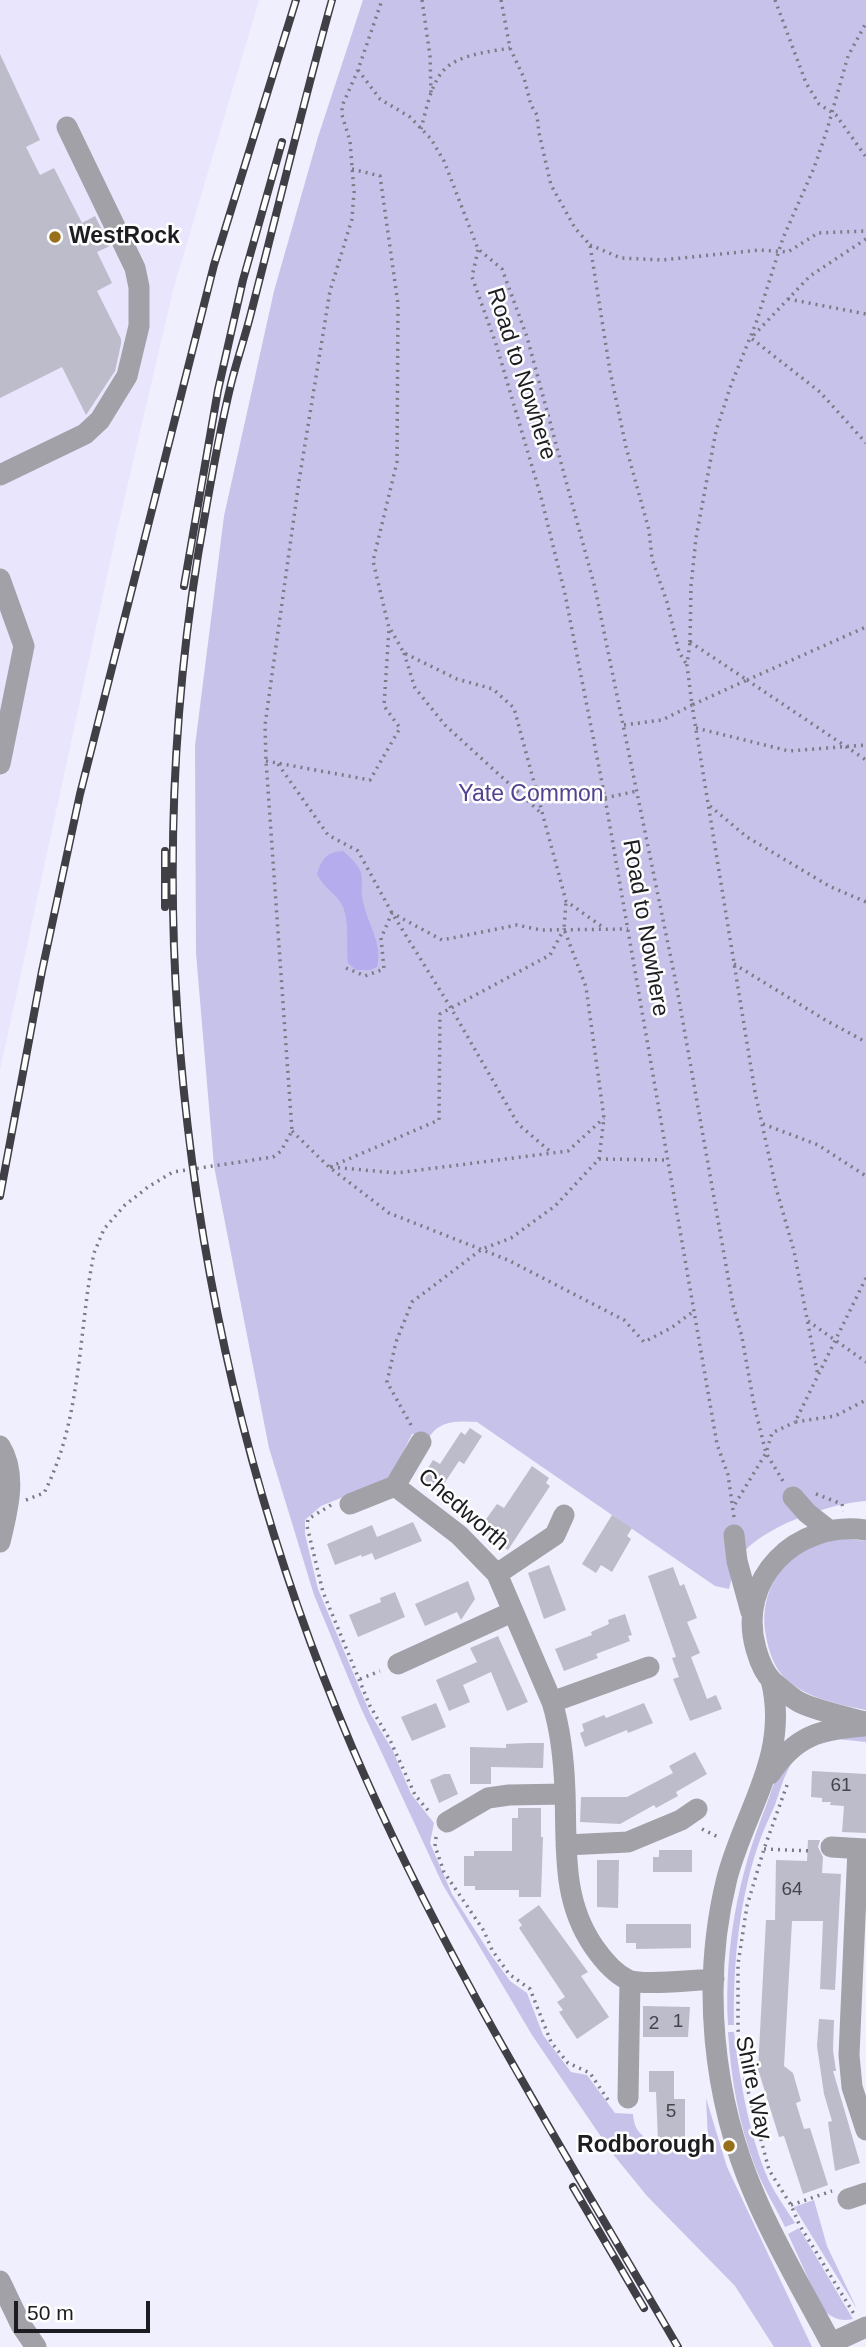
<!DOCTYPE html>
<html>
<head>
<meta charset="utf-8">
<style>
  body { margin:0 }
  #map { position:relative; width:866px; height:2347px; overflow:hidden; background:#f0effe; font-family:Arial,sans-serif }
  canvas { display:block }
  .scale { position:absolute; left:14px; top:2301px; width:136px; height:32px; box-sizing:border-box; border:4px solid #1c1c21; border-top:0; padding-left:9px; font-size:21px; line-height:24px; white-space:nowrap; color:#1c1c21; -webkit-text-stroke:5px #fefefe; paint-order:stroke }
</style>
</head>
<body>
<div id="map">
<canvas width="866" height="2347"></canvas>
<div class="scale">50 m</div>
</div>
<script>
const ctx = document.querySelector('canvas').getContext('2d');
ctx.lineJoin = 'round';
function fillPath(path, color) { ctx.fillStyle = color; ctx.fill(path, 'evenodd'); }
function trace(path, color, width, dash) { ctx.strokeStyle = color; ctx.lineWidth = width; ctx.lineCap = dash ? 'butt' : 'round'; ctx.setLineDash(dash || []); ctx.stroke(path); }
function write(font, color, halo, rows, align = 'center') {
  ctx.font = font + ' Arial,sans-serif'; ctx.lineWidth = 5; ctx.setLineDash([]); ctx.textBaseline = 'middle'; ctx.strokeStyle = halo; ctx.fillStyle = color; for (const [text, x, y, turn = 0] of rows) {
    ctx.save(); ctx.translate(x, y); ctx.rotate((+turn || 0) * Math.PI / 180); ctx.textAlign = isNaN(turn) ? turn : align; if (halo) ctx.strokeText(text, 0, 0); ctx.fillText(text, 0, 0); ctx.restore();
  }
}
fillPath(new Path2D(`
  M0 0H259L173 290 116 535 0 1070Z`), '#e8e5fc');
fillPath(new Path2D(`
  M363 0H866V1501C830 1503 753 1529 736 1563 733 1571 731 1581 729 1589L715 1586 477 1422C458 1421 439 1420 429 1438L420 1434H412L390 1478 321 1506 305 1520V1534L318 1589 370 1713 393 1751 411 1794 434 1823 430 1843 452 1894 491 1955 510 1981 527 1993 543 2035 571 2072 587 2075 615 2113 633 2114C635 2153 679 2141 708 2139L706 2098 727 2167 812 2347H774L735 2286 647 2196 612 2153 532 2035 443 1885 360 1706 314 1595 269 1448 214 1166 196 953 195 746 224 516 274 291 318 137Z
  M842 1538 866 1541V1710C838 1704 808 1699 786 1679 774 1668 769 1652 766 1636 759 1602 774 1566 806 1549 816 1544 830 1541 842 1538Z
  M839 1731 866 1735V1742C850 1741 827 1736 813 1743 789 1754 783 1783 775 1805 770 1817 764 1828 760 1840 739 1899 733 1962 734 2025H728C724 1949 738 1876 766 1806 772 1790 777 1770 788 1758 802 1742 818 1733 839 1731Z
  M728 2032H734C740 2082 749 2135 769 2181 776 2195 786 2209 795 2223L785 2227C776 2208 764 2189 756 2169 739 2126 731 2079 728 2032Z
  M814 2200 827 2246 857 2309 794 2207Z
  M799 2228 853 2319C840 2322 832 2318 822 2309L788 2234Z`), '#c7c2ea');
fillPath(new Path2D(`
  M343 851C350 857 358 864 361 873 363 880 361 889 362 896 365 921 384 943 377 967L370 970H356L348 963C346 945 350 921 342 905 335 892 324 889 317 874 322 859 326 852 343 851Z`), '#b5aced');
fillPath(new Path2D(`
  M0 54 40 140 26 147 40 175 54 168 82 223 95 216 110 246 97 252 112 283 97 291 121 339V344L115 371 86 415 62 367 0 398Z
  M470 1428 482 1436 464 1464 459 1461 438 1493 419 1482 433 1460 440 1464 461 1432 465 1435Z
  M532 1466 549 1478 546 1483 550 1486 508 1550 484 1535 490 1526 484 1522 497 1504 504 1508Z
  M612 1515 632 1528 627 1536 631 1539 612 1572 601 1565 596 1573 582 1564Z
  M413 1522 422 1541 375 1560 372 1553 362 1557 361 1555 335 1565 327 1544 372 1525 377 1537Z
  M549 1565 566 1610 544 1619 528 1573Z
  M673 1567 680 1586 684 1584 697 1618 687 1622 700 1653 691 1657 707 1699 716 1695 722 1709 690 1721 673 1679 679 1677 672 1658 676 1657 648 1576Z
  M468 1581 475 1599 461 1620 457 1612 425 1626 415 1604Z
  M395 1592 405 1617 358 1637 349 1615 381 1602 380 1598Z
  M625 1614 632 1635 628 1636 630 1641 596 1654 598 1658 564 1671 555 1649 592 1635 591 1632 609 1624 608 1620Z
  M498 1636 528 1702 507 1711 491 1672 463 1685 470 1702 449 1711 436 1680 477 1662 470 1648Z
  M436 1703 446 1727 412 1741 401 1717Z
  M644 1703 653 1723 628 1733 627 1730 585 1747 580 1733 584 1731 582 1724 604 1715 606 1718Z
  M529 1743H544L543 1768 491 1767V1784H470V1747L506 1748V1744Z
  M695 1752 707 1774 676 1792 678 1796 656 1808 654 1805 620 1824 580 1822 581 1797H627L673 1773 669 1766Z
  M812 1771 866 1774V1833L842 1832 844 1806 830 1805 831 1802H822V1798L811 1797Z
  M444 1774H450L458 1794 439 1803 430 1780Z
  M518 1808H541V1837H543L541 1897H519V1890H475V1886H464V1856H474V1851H512V1818H518Z
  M808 1840H820L818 1847 823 1857 822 1873 841 1874 835 1990 820 1989 823 1921H792L784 2066 793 2073 801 2101 796 2103 804 2129 810 2128 828 2185 803 2194 784 2136 779 2137 758 2069 766 1920H775L776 1860 807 1861Z
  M659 1850H692V1872H653V1857H659Z
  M597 1860H619L618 1908 597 1907Z
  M539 1905 588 1972 581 1976 609 2017 577 2039 559 2012 563 2010 557 2002 565 1997 519 1928 522 1925 518 1920Z
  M626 1924H691V1948L636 1949V1943H626Z
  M643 2006 690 2007 688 2037H643Z
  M819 2019 834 2020 833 2050 836 2071H833L860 2163 835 2171 828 2122 832 2121 824 2094 817 2046Z
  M649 2071H674V2099H685V2140L658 2141 656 2092H649Z`), '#bdbcca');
trace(new Path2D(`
  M422 0 430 56 431 93
  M501 0 510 48 524 78 531 105 537 115 539 133 551 185 575 228 590 245 610 371 626 447 649 530 652 559 667 602 679 652 687 665
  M775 0 806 83 819 104 836 115 866 157
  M358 70 380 99 410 117 431 139 444 161 478 249 502 269 527 337 595 588 676 983 733 1305 742 1337 754 1405 766 1453 783 1481
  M421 129C426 111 430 86 443 71 458 54 489 52 510 48
  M866 239 810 276 751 338 820 392 866 443
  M590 245 621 258 662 260 760 250 788 252 818 233 866 231
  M478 250 472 277 496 344 541 497 565 594 605 798 717 1444 728 1475 734 1517
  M788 299 866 314
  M391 630 404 653 457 679 493 689 514 708 566 901 604 928
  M690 642 691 586 696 538 716 431 731 385 756 323 783 238 814 168 827 130 848 56 866 23
  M690 642 747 680 692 705 687 665Z
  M404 653 415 688 445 725 541 813
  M747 680 866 760
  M747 680 866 627
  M624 725 662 720 692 705 755 1092 776 1188 794 1251 818 1376
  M696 728 789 751 866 745
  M266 761 370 780 400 728 384 706 389 628 373 561 397 462 398 304 380 176 352 169
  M278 764 328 835 358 851 392 913 451 1008 518 1124 552 1153
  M605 798 637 791
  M710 806 747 837 829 886 866 902
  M734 964 827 1021 866 1042
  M346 968 365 976 384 969 381 938 392 913 442 940 517 925 541 930 628 929
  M763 1124 818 1145 866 1176
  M292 1131 329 1167 389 1213 508 1260 624 1320 644 1342 671 1328 694 1311
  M599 1159 667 1160
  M330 1167 439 1120 440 1014 550 955 564 929
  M331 1167 396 1173 568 1151 604 1118
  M866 1278 795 1422 835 1416 866 1400
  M808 1321 866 1362
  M411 1425 387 1382 396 1342 412 1302 482 1249 511 1238 555 1206 599 1159 604 1118 586 987 564 929 566 901
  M816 1494 842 1504 844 1511
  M26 1500 44 1493C82 1419 78 1333 94 1253L104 1229 125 1205 148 1187 173 1172 273 1157 281 1151 292 1131 266 761 265 725 299 481 330 291 352 219 354 192 350 141 342 115V106L358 70 382 0
  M735 1504 766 1453 772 1433 795 1422
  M331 1505 308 1519 307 1526 323 1592 370 1706 390 1740 415 1795 431 1814
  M360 1679 380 1671
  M787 1785 764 1849 747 1906 738 1964V2029L743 2072 769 2170 791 2205 799 2224 854 2314
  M702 1829 720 1838
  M436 1837 435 1846 444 1872 484 1931 492 1950 509 1974 530 1989 551 2042 568 2063 590 2073 608 2100
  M764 1849 812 1851
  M791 2205 832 2191`), '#7b7b85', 3.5, [2, 5]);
trace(new Path2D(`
  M0 475 85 434 100 420 127 376 139 326V287L135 268 67 127
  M0 579 24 646 0 764
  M0 1446C18 1475 7 1512 0 1542
  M395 1486 459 1535 497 1574 552 1702C561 1731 564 1761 565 1792 567 1846 561 1900 594 1947 603 1960 614 1973 628 1980 643 1986 696 1980 714 1979
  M793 1497 807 1513 830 1531
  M350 1504 395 1486 421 1442
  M866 1530C796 1520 736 1579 756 1649 759 1660 765 1674 773 1682 781 1688 790 1697 799 1702 817 1711 846 1717 866 1722
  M734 1535 737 1561 751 1612
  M497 1574 555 1535 564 1515
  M398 1664 512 1612
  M771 1680C790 1755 745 1809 727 1878 701 1982 712 2098 755 2196 777 2248 807 2297 833 2347
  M552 1702 649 1667
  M770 1774C795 1736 820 1729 864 1726
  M447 1822 488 1798 509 1795 565 1794
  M566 1845 628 1842 681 1820 697 1809
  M831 1847 866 1849
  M858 1849 849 2055 852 2087 866 2130
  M628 2098 630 1981
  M848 2199 866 2193
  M0 2281 21 2325 36 2347
  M831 2343 866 2327`), '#a2a1a8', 21);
const rail = new Path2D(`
  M332 0C303 104 278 208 251 313 245 337 237 360 231 384 217 441 208 498 198 555 134 952 195 1379 352 1747 442 1957 564 2151 678 2347
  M184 586 218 390 243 280 282 142
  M165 851V907
  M0 1196 42 971 80 794 214 265 296 0
  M573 2187 644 2308`);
trace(rail, '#403f46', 8);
trace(rail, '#fefefe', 5, [16]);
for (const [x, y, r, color] of [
  [55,237,7,"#98701c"],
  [729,2146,7,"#98701c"]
]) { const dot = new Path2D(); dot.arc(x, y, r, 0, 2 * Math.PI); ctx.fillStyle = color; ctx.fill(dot); trace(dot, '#fefefe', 2.5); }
write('19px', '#44444b', null, [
  ["61",841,1786],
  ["64",792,1890],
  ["1",678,2022],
  ["2",654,2024],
  ["5",671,2112]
]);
write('bold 23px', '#1c1c21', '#fefefe', [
  ["WestRock",69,237],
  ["Rodborough",715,2146,"right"]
], 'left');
write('23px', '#1c1c21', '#fefefe', [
  ["Road to Nowhere",521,374,72],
  ["Road to Nowhere",645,928,80],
  ["Chedworth",463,1510,41],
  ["Shire Way",753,2088,78]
]);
write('23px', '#53428f', '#fefefe', [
  ["Yate Common",531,795]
]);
</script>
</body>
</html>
